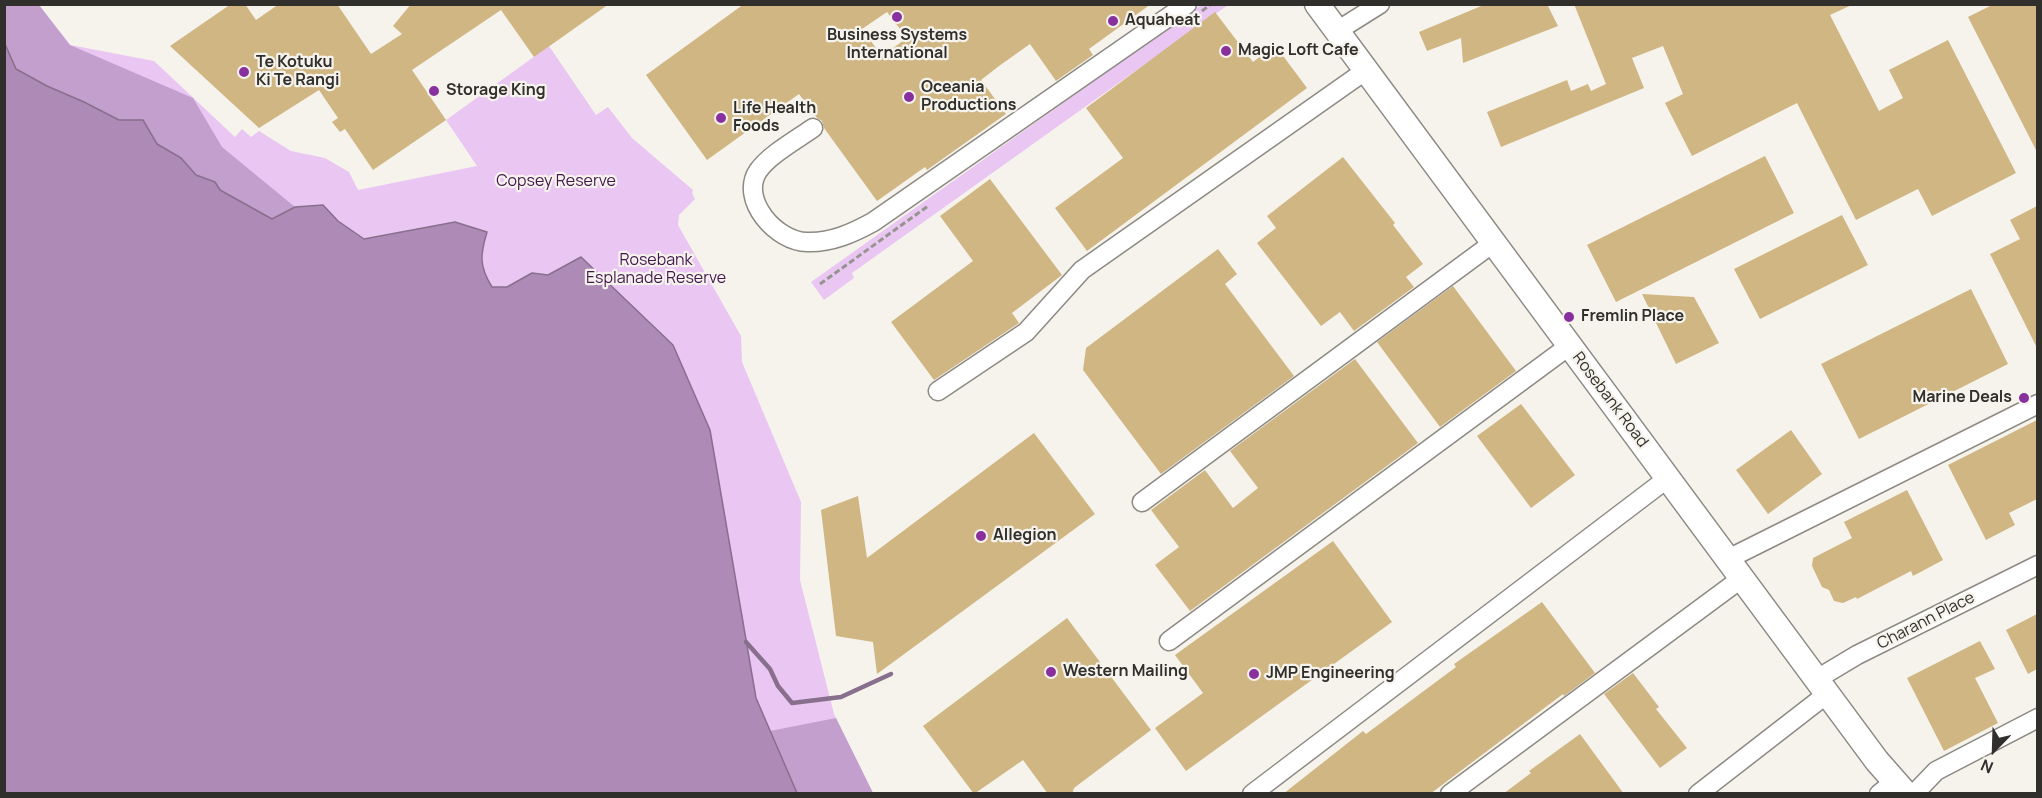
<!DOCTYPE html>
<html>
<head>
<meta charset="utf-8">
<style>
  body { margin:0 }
  #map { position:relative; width:2042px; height:798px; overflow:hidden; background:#f6f3ec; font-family:Manrope,sans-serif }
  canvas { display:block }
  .frame { position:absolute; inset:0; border:6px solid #302f2c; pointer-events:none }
  .north { position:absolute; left:1964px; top:720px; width:60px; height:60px; -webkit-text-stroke:4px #f6f3ec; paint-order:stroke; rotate:203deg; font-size:16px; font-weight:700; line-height:24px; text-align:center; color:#302f2c }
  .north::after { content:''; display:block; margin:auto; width:21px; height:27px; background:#302f2c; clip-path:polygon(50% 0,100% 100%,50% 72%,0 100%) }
</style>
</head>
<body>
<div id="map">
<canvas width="2042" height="798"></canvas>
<div class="frame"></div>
<div class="north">N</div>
</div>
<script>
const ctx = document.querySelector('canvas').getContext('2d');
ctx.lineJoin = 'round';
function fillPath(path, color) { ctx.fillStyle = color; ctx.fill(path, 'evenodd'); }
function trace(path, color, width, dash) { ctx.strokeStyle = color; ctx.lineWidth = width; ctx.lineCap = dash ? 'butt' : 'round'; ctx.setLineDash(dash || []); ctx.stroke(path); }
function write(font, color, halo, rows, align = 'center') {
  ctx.font = font + ' Manrope,sans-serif'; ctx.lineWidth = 4.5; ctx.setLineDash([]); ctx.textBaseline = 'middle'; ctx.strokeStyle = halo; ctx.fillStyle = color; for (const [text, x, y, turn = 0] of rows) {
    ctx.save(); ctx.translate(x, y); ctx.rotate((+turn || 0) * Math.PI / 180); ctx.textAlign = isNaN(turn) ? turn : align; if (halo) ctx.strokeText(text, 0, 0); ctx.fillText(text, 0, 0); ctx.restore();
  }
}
fillPath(new Path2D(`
  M5 5H39L70 45 154 61 235 137 242 129 251 137 259 131 291 151 325 158 349 172 358 190 477 166 446 120 549 46 596 115 608 107 632 138 693 190 692 193 695 199 679 215 678 225 741 336 742 362 801 502 800 580 834 714 873 793 5 794Z
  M1201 5H1228L852 273 854 278 824 300 811 282Z`), '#eac6f3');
fillPath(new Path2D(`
  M5 5H39L70 45 193 98 222 147 295 207 272 219 220 190 215 182 196 175 181 158 157 144 143 120H119L84 102 47 86 16 69 5 44Z
  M836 718 873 793H797L770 731Z`), '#c29fcc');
const water = new Path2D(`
  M5 44 16 69 47 86 84 102 119 120H143L157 144 181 158 196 175 215 182 220 190 272 219 295 207 323 205 338 221 364 239 455 222 487 232C480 255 479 266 492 287H507L532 273 548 275 581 257 673 345 710 430 756 698 797 793H5Z`);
fillPath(water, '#ad8bb6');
trace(water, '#886f8d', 1.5);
trace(new Path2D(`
  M746 642 770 669 778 686 792 703 841 697 891 674`), '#886f8d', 4.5);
fillPath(new Path2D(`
  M231 4H245L256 20 279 4H337L371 54 402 34 393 26 411 4H609L534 57 501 10 412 70 446 120 373 170 345 129 340 132 332 122 338 118 319 90 259 128 170 46Z
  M744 4H1151L1089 49 1093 55 1056 81 1030 44 999 66 981 80 1006 114 927 170 925 167 877 201 824 128 822 121 817 118 799 94 707 160 646 75ZM887 12 907 38 882 56 862 29Z
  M1486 4H1547L1558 26 1463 63 1461 38 1427 51 1419 32Z
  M1574 4H1854L1830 15 1879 111 1903 98 1889 70 1948 40 2016 173 1932 216 1918 189 1856 220 1797 103 1692 156 1665 103 1683 94 1663 46 1632 58 1644 88 1501 147 1487 112 1567 80 1571 91 1588 84 1591 91 1606 84Z
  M1994 4H2037V152L1968 17Z
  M1215 12 1253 62 1275 45 1307 88 1087 251 1055 208 1123 158 1086 108Z
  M1765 156 1794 213 1616 302 1587 245Z
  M1343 157 1395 223 1393 225 1423 264 1406 277 1414 287 1354 331 1340 312 1321 326 1257 243 1276 228 1267 216Z
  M990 179 1062 275 1012 313 1019 323 934 380 891 322 973 261 940 216Z
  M2037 206V348L1990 254 2020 239 2010 220Z
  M1842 215 1868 265 1760 319 1734 269Z
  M1218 249 1237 274 1225 284 1294 376 1161 474 1083 370 1086 348Z
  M1453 286 1516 371 1440 427 1377 342Z
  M1971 289 2008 364 1859 439 1821 364Z
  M1642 294 1694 297 1719 343 1676 364Z
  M1355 359 1418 443 1190 611 1155 565 1179 547 1151 510 1205 470 1233 508 1258 488 1230 451Z
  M1521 404 1575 475 1531 508 1477 436Z
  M2037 420V499L2009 513 2015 525 1986 540 1948 465Z
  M1791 430 1822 474 1768 514 1736 470Z
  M1034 433 1095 514 877 674 873 642 836 636 821 510 858 496 867 558Z
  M1907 490 1943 560 1913 576 1911 571 1857 599 1856 597 1843 603 1834 601 1829 590 1822 587 1812 566 1813 558 1852 538 1844 522Z
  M1333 541 1392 622 1186 771 1155 728 1203 693 1175 655Z
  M1542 602 1595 673 1564 696 1563 694 1430 794H1283L1363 731 1366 734 1456 667 1454 664Z
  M2037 614V669L2028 674 2006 630Z
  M1067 618 1151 730 1074 788 1072 794H1048L1023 760 974 794 923 726Z
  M1980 641 1995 669 1975 678 1998 723 1944 751 1907 678Z
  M1633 673 1659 707 1656 709 1687 748 1660 768 1604 694Z
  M1580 734 1624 794H1503L1531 773 1529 771Z`), '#d0b683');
const minor = new Path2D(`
  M1337 31 1380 4
  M813 128C796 140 769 155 758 171 739 200 777 242 807 242 831 243 853 233 873 222L1187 4
  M938 391 1026 332 1082 270 1365 71
  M1142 502 1493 243
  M1728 559 2038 404
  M1169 641 1569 346
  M1817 679 1857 655 2038 565
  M1252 794 1668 478
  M1450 794 1742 578
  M1698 794 1827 694
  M1879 794 1894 782
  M1914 794 1936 771 2038 718`);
const major = new Path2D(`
  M1317 4 1877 761 1906 794`);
trace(minor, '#8d8a84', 21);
trace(major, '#8d8a84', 27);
trace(new Path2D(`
  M1202 11 1211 4
  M820 284 928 206`), '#96948f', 3, [6, 3]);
trace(minor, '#fff', 18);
trace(major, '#fff', 24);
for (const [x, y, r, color] of [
  [897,17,6,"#88309d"],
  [1113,21,6,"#88309d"],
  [1226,51,6,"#88309d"],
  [244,72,6,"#88309d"],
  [434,91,6,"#88309d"],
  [909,97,6,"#88309d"],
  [721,118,6,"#88309d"],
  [1569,317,6,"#88309d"],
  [2024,398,6,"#88309d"],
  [981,536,6,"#88309d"],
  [1051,672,6,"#88309d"],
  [1254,674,6,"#88309d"]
]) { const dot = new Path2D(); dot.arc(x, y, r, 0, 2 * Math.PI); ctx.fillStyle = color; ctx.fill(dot); trace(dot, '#f6f3ec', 2); }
write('bold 16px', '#302f2c', '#f6f3ec', [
  ["Aquaheat",1125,21],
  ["Business Systems",897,36,"center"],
  ["International",897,54,"center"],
  ["Magic Loft Cafe",1238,51],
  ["Te Kotuku",256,63],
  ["Ki Te Rangi",256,81],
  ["Oceania",921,88],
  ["Productions",921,106],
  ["Storage King",446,91],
  ["Life Health",733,109],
  ["Foods",733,127],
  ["Fremlin Place",1581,317],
  ["Marine Deals",2012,398,"right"],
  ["Allegion",993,536],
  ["Western Mailing",1063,672],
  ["JMP Engineering",1266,674]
], 'left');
write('16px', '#43174e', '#f6f3ec', [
  ["Copsey Reserve",556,182],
  ["Rosebank",656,261],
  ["Esplanade Reserve",656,279]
]);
write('16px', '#302f2c', '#f6f3ec', [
  ["Rosebank Road",1610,400,53],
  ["Charann Place",1926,621,-27]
]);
</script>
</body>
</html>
